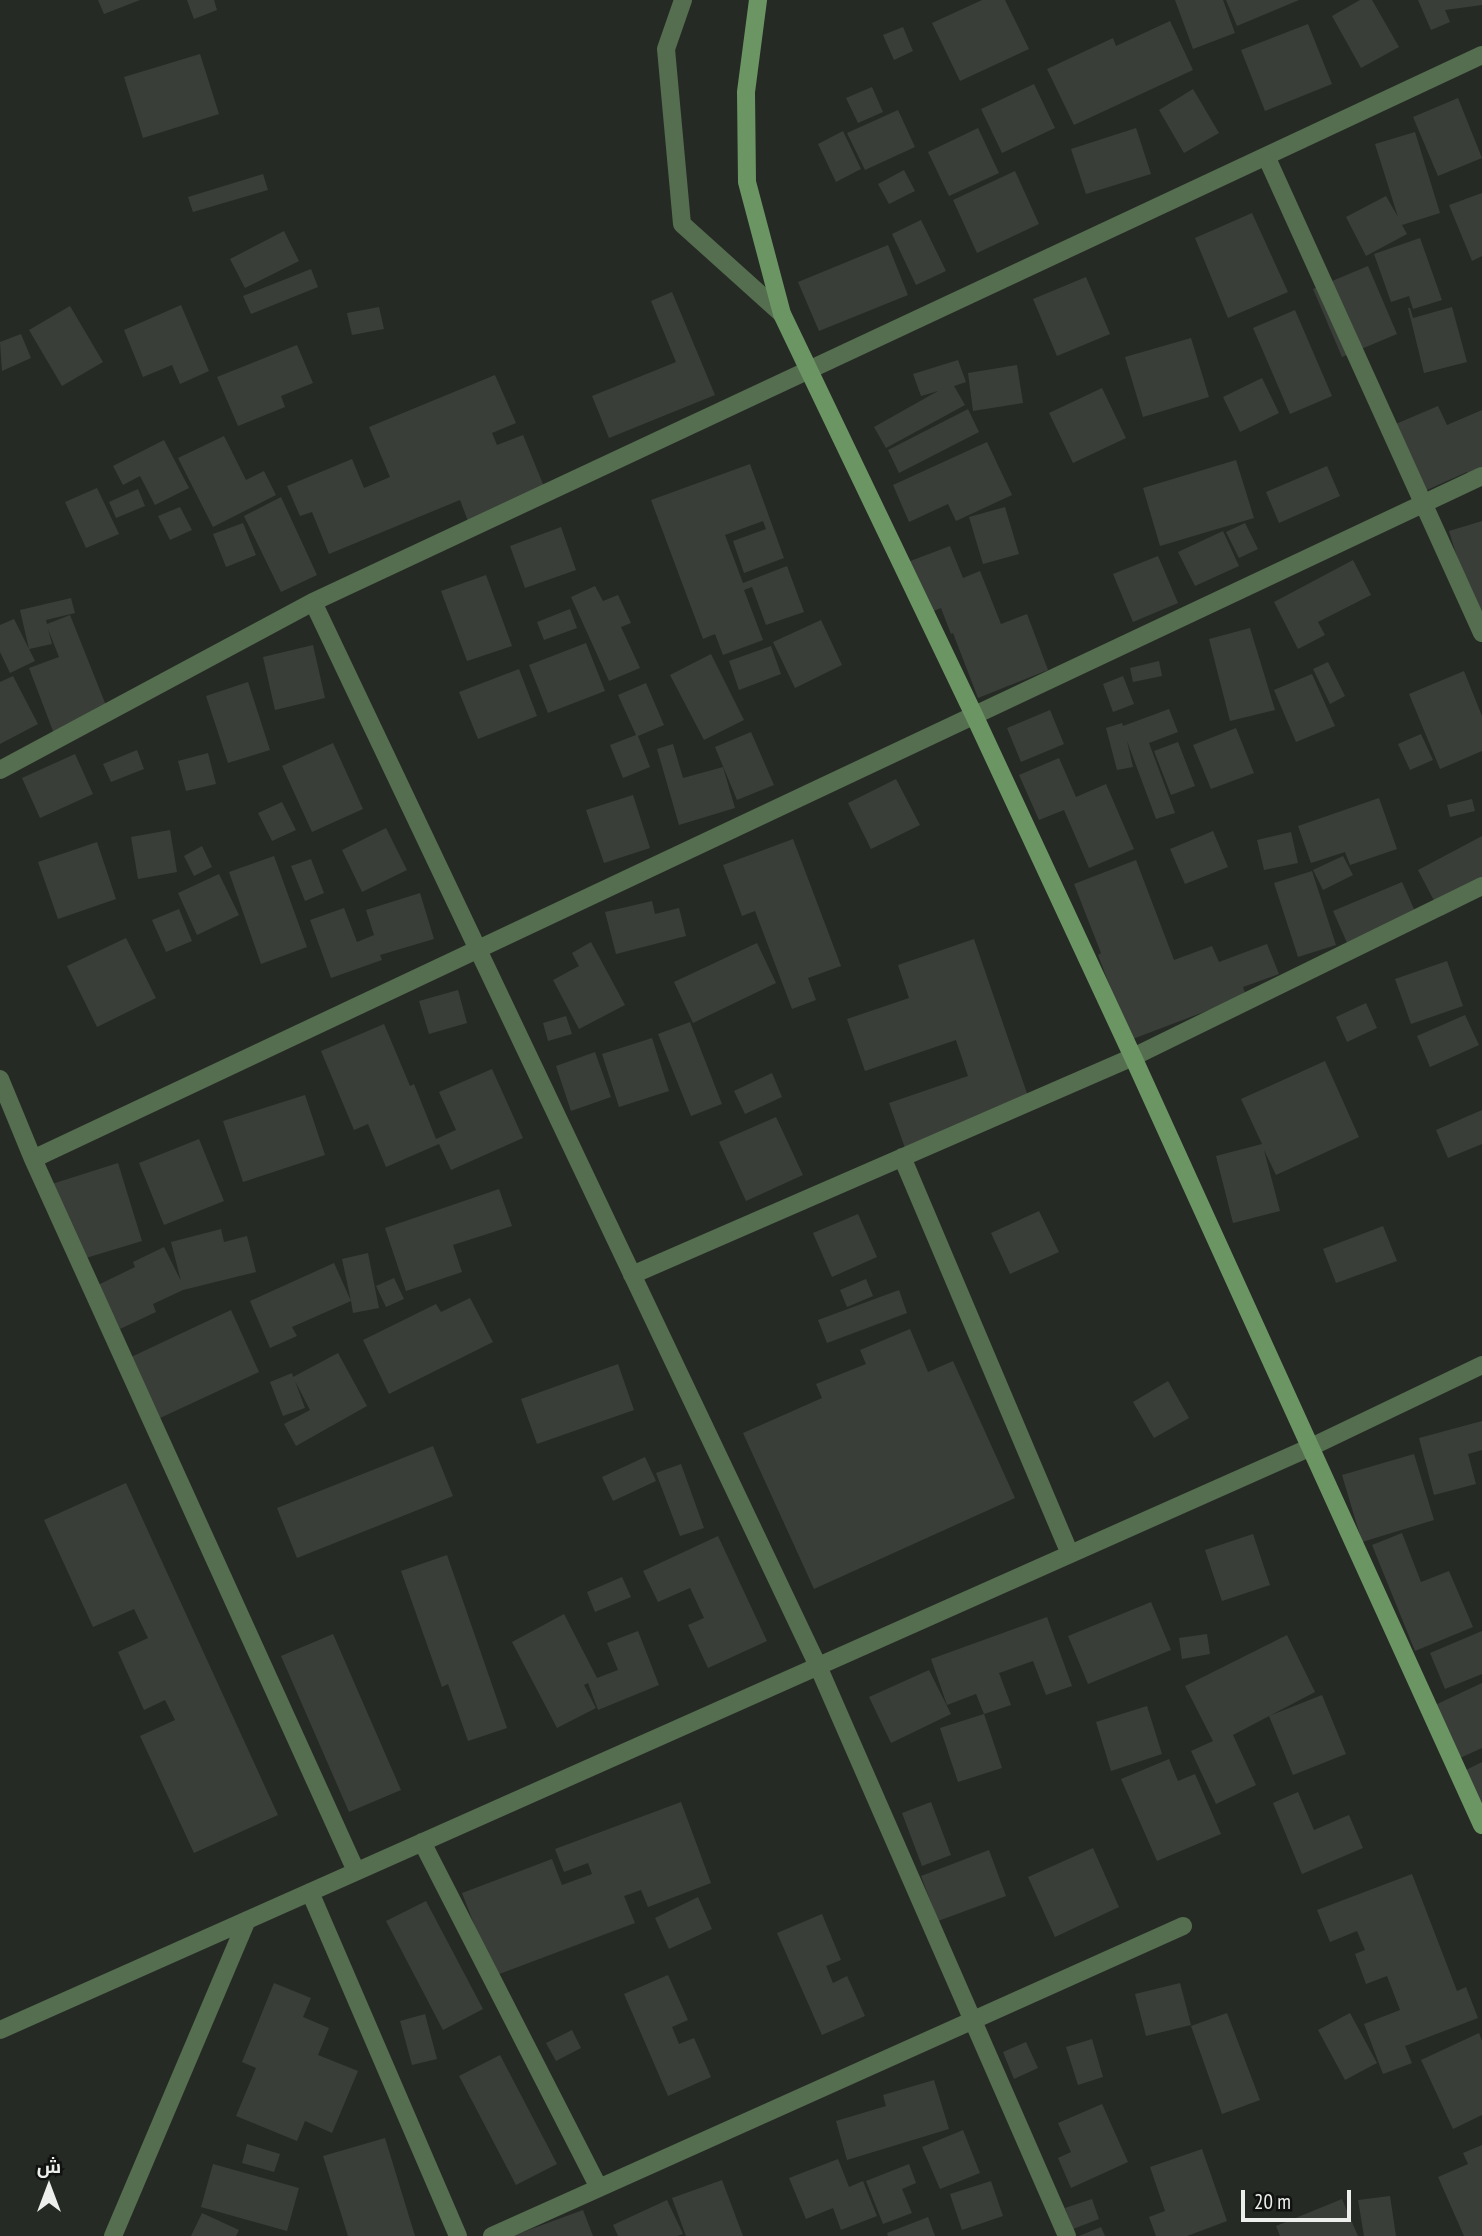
<!DOCTYPE html>
<html>
<head>
<meta charset="utf-8">
<style>
  body { margin:0 }
  #map { position:relative; width:1482px; height:2236px; overflow:hidden; background:#262a25; font-family:"PT Sans Narrow",Cairo,sans-serif }
  canvas { display:block }
  .north { position:absolute; left:14px; top:2152px; width:70px; height:70px; -webkit-text-stroke:5px #101210; paint-order:stroke; rotate:0deg; font-size:19px; font-weight:700; line-height:28px; text-align:center; color:#ecefeb }
  .north::after { content:''; display:block; margin:auto; width:24px; height:32px; background:#ecefeb; clip-path:polygon(50% 0,100% 100%,50% 72%,0 100%) }
  .scale { position:absolute; left:1241px; top:2190px; width:110px; height:32px; box-sizing:border-box; border:4px solid #ecefeb; border-top:0; padding-left:9px; font-size:21px; line-height:24px; white-space:nowrap; color:#ecefeb; -webkit-text-stroke:5px #101210; paint-order:stroke }
</style>
</head>
<body>
<div id="map">
<canvas width="1482" height="2236"></canvas>
<div class="north">ش</div>
<div class="scale">20 m</div>
</div>
<script>
const ctx = document.querySelector('canvas').getContext('2d');
ctx.lineJoin = 'round';
function fillPath(path, color) { ctx.fillStyle = color; ctx.fill(path, 'evenodd'); }
function trace(path, color, width, dash) { ctx.strokeStyle = color; ctx.lineWidth = width; ctx.lineCap = dash ? 'butt' : 'round'; ctx.setLineDash(dash || []); ctx.stroke(path); }
fillPath(new Path2D(`
  M98 0H140L104 14Z
  M187 0H214L217 10 194 19Z
  M982 0H1005L1029 49 960 81 932 23Z
  M1175 0H1223L1235 33 1193 49Z
  M1226 0H1299L1237 26Z
  M1360 0H1372L1399 47 1361 68 1332 16Z
  M1418 0H1482V5L1445 10 1450 22 1431 30Z
  M1170 21 1193 70 1074 125 1047 69 1113 38 1116 46Z
  M1308 24 1332 84 1265 111 1241 50Z
  M903 27 913 51 894 60 883 35Z
  M200 54 219 114 143 138 124 77Z
  M1034 84 1055 128 1002 153 981 109Z
  M872 87 883 112 858 123 846 98Z
  M1193 89 1219 133 1184 153 1159 110Z
  M1458 98 1482 158 1438 176 1413 117Z
  M898 110 915 147 865 170 847 133Z
  M978 128 999 173 949 196 928 152Z
  M1136 128 1151 174 1086 194 1071 149Z
  M843 131 861 169 836 182 818 144Z
  M1415 132 1440 213 1402 225 1407 234 1366 256 1346 217 1386 196 1398 217 1375 144Z
  M904 170 915 191 889 204 878 184Z
  M1015 171 1039 224 977 253 953 200Z
  M263 174 268 190 193 212 188 197Z
  M1482 193V256L1472 261 1449 205Z
  M1252 213 1288 292 1228 318 1195 238Z
  M921 220 946 271 916 285 892 234Z
  M284 231 299 261 245 288 230 259Z
  M1420 238 1442 300 1413 309 1409 296 1391 302 1374 254Z
  M888 245 908 295 819 331 798 282Z
  M1368 266 1397 334 1342 357 1313 289Z
  M311 269 318 287 251 314 243 296Z
  M1086 277 1110 334 1057 356 1033 299Z
  M672 292 715 395 609 438 592 396 676 362 651 301Z
  M181 305 209 371 180 384 172 365 143 377 124 330Z
  M70 306 103 362 62 386 29 330Z
  M379 307 384 329 352 335 347 313Z
  M1452 307 1467 362 1424 373 1408 308H1410L1413 318Z
  M1295 310 1332 396 1290 414 1253 328Z
  M21 334 31 358 2 371 0 342Z
  M1191 338 1209 397 1143 417 1125 357Z
  M297 345 313 383 281 396 285 407 238 426 217 377Z
  M958 360 966 382 954 386 965 405 886 448 874 427 938 391 921 396 913 374Z
  M1017 365 1023 403 973 411 968 373Z
  M495 375 516 423 492 433 497 445 523 435 545 489 468 521 460 500 329 554 312 512 300 516 287 486 352 459 364 488 390 477 369 427Z
  M1262 378 1279 413 1240 432 1223 397Z
  M1102 388 1126 438 1073 463 1049 413Z
  M1438 406 1447 425 1482 410V483L1474 487 1467 472 1420 493 1391 426Z
  M968 409 979 432 899 473 888 450Z
  M224 436 246 480 264 471 276 495 213 527 178 458Z
  M164 440 189 488 155 505 140 476 123 485 113 466Z
  M987 442 1012 495 956 521 948 504 909 522 893 485Z
  M1236 460 1254 518 1160 546 1143 488Z
  M750 464 784 558 744 573 733 541 766 529 763 521 725 535 743 583 787 566 804 612 766 625 752 587 744 590 763 640 723 655 715 634 703 639 651 500Z
  M1327 466 1340 496 1279 523 1266 492Z
  M97 488 119 534 86 548 65 502Z
  M138 489 145 506 116 518 109 502Z
  M281 497 317 575 281 592 244 516Z
  M180 507 192 530 170 540 158 516Z
  M1005 507 1019 554 983 564 969 517Z
  M1482 521V610L1474 613 1449 531Z
  M243 523 256 555 226 567 213 534Z
  M1245 523 1258 549 1239 558 1226 532Z
  M561 527 576 570 525 588 510 546Z
  M1223 531 1239 566 1195 586 1178 552Z
  M950 546 963 578 980 571 1001 624 1027 614 1048 670 978 698 953 633 951 634 941 608 926 614 905 563Z
  M1158 556 1178 603 1133 622 1113 574Z
  M1353 560 1371 595 1318 622 1325 635 1298 649 1274 602Z
  M486 575 512 646 467 661 441 591Z
  M595 586 603 601 618 595 631 623 621 627 640 668 609 681 571 597Z
  M71 598 75 613 46 620 47 624 70 615 111 718 56 739 29 668 59 657 48 629 52 644 29 649 35 661 10 673 0 652V625L14 619 29 649 20 610Z
  M570 609 577 628 544 640 537 622Z
  M821 620 842 665 795 688 773 642Z
  M1250 628 1275 710 1230 721 1209 639Z
  M586 643 605 691 548 713 529 665Z
  M313 645 325 698 275 710 263 657Z
  M771 646 781 674 739 690 729 661Z
  M711 654 744 720 704 740 670 675Z
  M1159 661 1162 676 1133 682 1130 668Z
  M1328 662 1345 696 1330 704 1313 669Z
  M519 669 537 716 478 739 459 692Z
  M1464 671 1482 716V751L1440 769 1409 694Z
  M1312 674 1335 726 1296 742 1274 690Z
  M13 676 38 724 0 744V682Z
  M1123 676 1134 704 1113 712 1103 684Z
  M248 682 270 750 228 763 206 696Z
  M646 683 664 725 638 736 650 767 623 778 610 745 636 735 618 695Z
  M1169 709 1178 732 1149 743 1175 813 1156 819 1127 741 1133 767 1117 770 1106 728 1122 723 1123 726Z
  M1050 710 1064 744 1021 762 1007 728Z
  M1236 728 1254 773 1211 789 1193 745Z
  M751 732 774 785 737 800 715 747Z
  M1421 734 1433 760 1410 770 1398 744Z
  M1178 742 1195 786 1171 795 1154 751Z
  M333 743 363 809 312 832 282 766Z
  M673 744 683 778 723 767 735 808 679 825 657 749Z
  M137 750 144 769 111 782 103 764Z
  M208 753 216 784 186 791 178 761Z
  M75 754 93 794 40 818 22 778Z
  M1059 758 1076 797 1106 784 1134 849 1089 868 1064 810 1039 820 1019 775Z
  M896 779 920 825 871 849 848 803Z
  M633 795 650 848 604 863 586 810Z
  M1379 798 1397 849 1350 865 1345 852 1311 863 1298 826Z
  M1472 799 1475 811 1450 817 1447 805Z
  M282 802 296 830 272 841 258 813Z
  M386 828 407 870 362 892 342 850Z
  M170 830 177 872 138 879 131 837Z
  M1213 831 1228 867 1185 884 1170 849Z
  M1291 832 1298 863 1264 870 1257 840Z
  M1482 836V895L1442 916 1418 870Z
  M793 839 841 966 808 978 816 1000 792 1009 755 911 742 916 723 865Z
  M97 842 116 899 58 919 38 862Z
  M202 846 212 867 194 876 184 856Z
  M274 856 307 947 261 964 229 872Z
  M1343 856 1353 875 1323 890 1313 870Z
  M311 859 324 893 305 901 291 866Z
  M1136 860 1174 960 1212 946 1219 962 1267 944 1279 974 1243 987 1246 996 1130 1040 1098 955 1101 953 1074 884Z
  M1312 871 1336 945 1298 957 1274 883Z
  M219 874 239 915 197 935 178 893Z
  M1402 882 1417 916 1348 945 1333 911Z
  M420 893 434 939 380 955 382 960 331 978 310 920 344 908 357 942 374 935 366 910Z
  M652 901 655 914 679 908 686 936 616 954 605 912Z
  M179 909 192 941 166 952 152 920Z
  M126 938 156 998 97 1027 67 966Z
  M974 939 1031 1105 905 1148 889 1103 968 1076 956 1040 865 1071 847 1019 909 998 898 965Z
  M591 942 625 1005 579 1029 553 980 579 966 572 953Z
  M757 943 776 983 693 1023 674 982Z
  M1447 961 1463 1006 1411 1024 1395 979Z
  M458 990 467 1023 429 1034 419 1001Z
  M1366 1003 1377 1028 1347 1042 1336 1017Z
  M1465 1015 1479 1045 1430 1067 1417 1036Z
  M566 1016 572 1034 548 1041 543 1023Z
  M690 1022 722 1104 691 1116 658 1034Z
  M384 1024 410 1086 414 1084 436 1139 456 1130 439 1092 492 1069 523 1138 451 1170 439 1144 386 1167 368 1124 354 1130 321 1051Z
  M652 1038 669 1091 619 1107 602 1054Z
  M595 1052 611 1097 571 1111 556 1066Z
  M1325 1061 1359 1137 1276 1175 1264 1150 1280 1211 1233 1223 1216 1156 1262 1144 1241 1099Z
  M772 1073 782 1097 745 1114 734 1091Z
  M305 1095 325 1155 243 1182 223 1121Z
  M1482 1110V1144L1448 1158 1436 1130Z
  M776 1117 803 1175 746 1201 719 1142Z
  M199 1139 224 1201 164 1225 139 1163Z
  M118 1163 142 1241 76 1261 52 1184Z
  M499 1189 512 1226 453 1245 462 1272 406 1291 385 1228Z
  M1039 1211 1059 1252 1010 1274 991 1233Z
  M858 1214 877 1257 832 1277 813 1233Z
  M1383 1226 1397 1261 1336 1283 1323 1249Z
  M221 1229 224 1242 247 1236 256 1272 183 1290 153 1304 156 1312 120 1329 98 1285 135 1267 133 1262 164 1247 181 1281 171 1242Z
  M368 1253 379 1308 353 1313 351 1301 292 1327 297 1336 270 1348 250 1301 334 1263 351 1301 342 1259Z
  M394 1278 404 1299 386 1307 376 1286Z
  M866 1279 873 1296 847 1307 840 1290Z
  M899 1290 907 1313 827 1343 818 1320Z
  M470 1298 493 1342 389 1394 363 1340 436 1304 441 1312Z
  M231 1310 259 1372 158 1419 129 1358Z
  M910 1329 928 1372 953 1361 1015 1498 814 1589 743 1433 822 1398 816 1384 866 1364 860 1350Z
  M338 1353 367 1406 296 1446 284 1424 310 1410 295 1381 305 1408 283 1416 270 1382 292 1373 293 1377Z
  M618 1364 634 1410 537 1444 521 1399Z
  M1168 1381 1189 1418 1154 1438 1133 1402Z
  M1482 1421V1450L1468 1454 1476 1484 1434 1495 1419 1438Z
  M433 1446 453 1496 297 1558 277 1508Z
  M1414 1454 1434 1520 1362 1542 1342 1475Z
  M645 1457 656 1481 613 1501 602 1477Z
  M681 1464 704 1528 680 1536 656 1473Z
  M126 1483 278 1815 194 1853 140 1736 175 1720 165 1700 144 1710 118 1652 148 1638 134 1609 93 1627 44 1520Z
  M1402 1533 1421 1582 1449 1571 1473 1627 1415 1651 1372 1545Z
  M1253 1534 1270 1585 1222 1601 1205 1550Z
  M718 1536 767 1641 708 1668 688 1625 704 1618 690 1588 658 1602 643 1571Z
  M447 1555 507 1728 468 1741 448 1684 442 1687 401 1571Z
  M622 1577 631 1597 595 1612 587 1592Z
  M1151 1602 1171 1650 1088 1684 1068 1636Z
  M564 1614 597 1678 618 1670 607 1643 638 1631 659 1685 598 1710 588 1683 584 1685 596 1708 557 1728 512 1642Z
  M1047 1617 1072 1686 1046 1695 1033 1661 999 1673 1011 1705 984 1714 976 1694 947 1705 931 1659Z
  M1482 1631V1674L1445 1689 1430 1653Z
  M333 1634 401 1790 349 1812 281 1656Z
  M1207 1634 1210 1654 1182 1659 1179 1638Z
  M1287 1635 1315 1692 1233 1735 1256 1785 1216 1804 1191 1751 1213 1741 1185 1686Z
  M929 1670 951 1714 891 1743 869 1697Z
  M1482 1683V1748L1460 1758 1435 1705Z
  M1322 1695 1346 1754 1293 1775 1269 1716Z
  M1147 1706 1162 1754 1111 1771 1096 1722Z
  M984 1714 1002 1768 958 1782 940 1728Z
  M1169 1759 1178 1781 1195 1774 1221 1834 1157 1861 1121 1779Z
  M1482 1762V1809L1464 1771Z
  M1298 1792 1314 1830 1349 1815 1363 1848 1302 1874 1273 1803Z
  M681 1802 711 1883 648 1907 641 1890 624 1896 635 1923 494 1976 462 1893 552 1859 562 1885 592 1874 588 1863 564 1872 555 1849Z
  M931 1802 951 1855 922 1866 902 1813Z
  M1093 1848 1119 1907 1055 1937 1028 1877Z
  M989 1850 1006 1896 938 1921 921 1876Z
  M1412 1874 1457 1991 1466 1987 1478 2018 1405 2046 1412 2063 1383 2074 1364 2024 1400 2010 1387 1976 1366 1984 1355 1954 1365 1950 1357 1931 1330 1942 1317 1910Z
  M698 1897 712 1929 669 1949 655 1918Z
  M426 1901 483 2009 443 2030 386 1921Z
  M822 1914 841 1960 826 1966 833 1983 847 1976 865 2016 822 2035 777 1933Z
  M668 1975 688 2020 672 2027 679 2044 694 2038 711 2077 668 2096 624 1994Z
  M274 1983 311 1998 303 2017 329 2028 318 2055 358 2071 332 2133 305 2121 297 2141 236 2116 256 2068 242 2062Z
  M1180 1983 1191 2025 1146 2036 1135 1994Z
  M1227 2013 1260 2100 1222 2114 1191 2026Z
  M1350 2013 1377 2063 1345 2080 1318 2030Z
  M425 2014 437 2059 412 2065 400 2021Z
  M572 2030 581 2048 556 2061 546 2043Z
  M1479 2033 1482 2041V2115L1453 2129 1421 2060Z
  M1092 2039 1103 2077 1078 2085 1066 2047Z
  M1026 2042 1038 2068 1014 2079 1003 2052Z
  M500 2055 557 2164 516 2185 459 2076Z
  M934 2080 949 2129 847 2160 836 2121 886 2106 883 2095Z
  M1102 2104 1128 2162 1071 2188 1058 2158 1071 2152 1058 2123Z
  M963 2130 980 2173 940 2189 922 2147Z
  M385 2138 415 2236H348L323 2156Z
  M247 2144 280 2154 274 2172 242 2163Z
  M1482 2145V2236H1464L1438 2177 1468 2164 1463 2153Z
  M1202 2149 1227 2221 1187 2236H1156L1149 2217 1165 2211 1150 2167Z
  M838 2159 849 2187 863 2181 877 2216 841 2230 833 2208 806 2219 789 2178Z
  M213 2164 299 2188 287 2231 201 2207Z
  M909 2164 916 2183 902 2189 912 2213 883 2224 866 2181Z
  M722 2180 743 2236H686L672 2198Z
  M991 2181 1003 2216 962 2230 950 2194Z
  M1390 2196 1396 2236H1364L1358 2200Z
  M1092 2199 1099 2219 1073 2229 1065 2208Z
  M1342 2199 1358 2236H1280L1276 2226Z
  M667 2200 683 2234 677 2236H618L613 2225Z
  M583 2210 593 2236H512Z
  M202 2213 239 2230 236 2236H191Z
  M928 2217 935 2236H888L887 2233Z
  M1101 2227 1105 2236H1079Z`), '#3a3e39');
trace(new Path2D(`
  M683 0 666 49 682 224 782 314
  M1266 156 1482 633
  M313 602 818 1666 1067 2236
  M0 770 313 602 1482 55
  M0 1079 33 1159 356 1871
  M902 1157 1070 1554
  M33 1159 1482 476
  M632 1275 1133 1057 1482 886
  M422 1842 599 2188
  M310 1892 458 2236
  M0 2030 1311 1447 1482 1365
  M113 2236 247 1920
  M492 2236 1183 1926`), '#546e4f', 18);
trace(new Path2D(`
  M758 0 746 92 747 182 782 314 974 715 1133 1057 1482 1825`), '#6c9564', 18);
</script>
</body>
</html>
